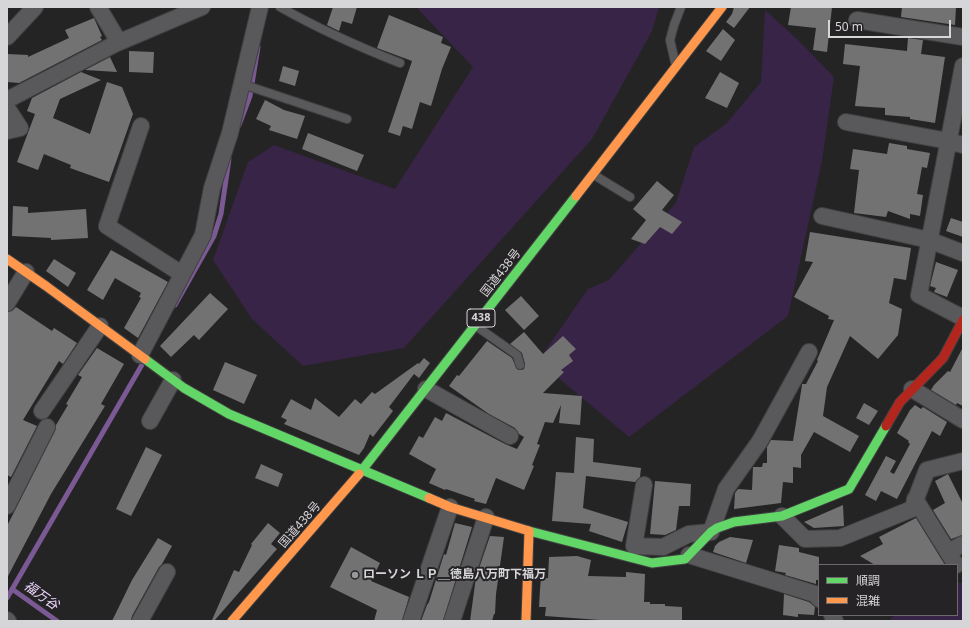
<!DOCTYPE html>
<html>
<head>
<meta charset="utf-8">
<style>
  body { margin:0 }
  #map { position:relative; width:970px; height:628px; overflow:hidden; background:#252425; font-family:"Noto Sans","Noto Sans JP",sans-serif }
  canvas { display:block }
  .frame { position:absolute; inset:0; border:8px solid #d6d5d7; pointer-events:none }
  .legend { position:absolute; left:818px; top:564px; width:140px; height:52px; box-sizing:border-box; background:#252326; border:1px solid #6c6a6d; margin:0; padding:5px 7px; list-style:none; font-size:12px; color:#d6d5d7 }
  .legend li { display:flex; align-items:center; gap:8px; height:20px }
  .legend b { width:20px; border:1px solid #6c6a6d }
  .scale { position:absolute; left:828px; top:20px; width:123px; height:18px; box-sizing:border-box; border:2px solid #d6d5d7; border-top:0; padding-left:5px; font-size:12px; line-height:14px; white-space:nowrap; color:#d6d5d7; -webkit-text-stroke:3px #252326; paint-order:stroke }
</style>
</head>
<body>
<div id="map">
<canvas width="970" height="628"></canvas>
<div class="frame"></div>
<ul class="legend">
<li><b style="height:5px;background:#63d668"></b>順調</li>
<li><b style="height:5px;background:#ff974d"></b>混雑</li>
</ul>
<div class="scale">50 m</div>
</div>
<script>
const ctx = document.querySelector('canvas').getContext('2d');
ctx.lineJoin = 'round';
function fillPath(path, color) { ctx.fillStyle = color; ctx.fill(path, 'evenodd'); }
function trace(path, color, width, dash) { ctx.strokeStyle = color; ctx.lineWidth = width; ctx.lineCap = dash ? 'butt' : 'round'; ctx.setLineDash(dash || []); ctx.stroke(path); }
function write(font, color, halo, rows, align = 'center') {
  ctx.font = font + ' "Noto Sans","Noto Sans JP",sans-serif'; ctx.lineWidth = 4; ctx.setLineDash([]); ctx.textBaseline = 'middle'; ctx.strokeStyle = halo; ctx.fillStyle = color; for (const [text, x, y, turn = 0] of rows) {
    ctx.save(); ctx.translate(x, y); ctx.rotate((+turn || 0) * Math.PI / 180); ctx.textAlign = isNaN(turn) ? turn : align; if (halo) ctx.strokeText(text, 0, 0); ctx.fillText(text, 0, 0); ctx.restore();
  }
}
fillPath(new Path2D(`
  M416 7H659L652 31 592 139 404 348 303 366 252 319 213 260 248 162 274 145 395 189 473 67Z
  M765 10 799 41 834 77 822 161 788 316 629 437 538 361 588 289 609 280 676 203 694 147 726 124 761 82Z
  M957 583H963V621H889L895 615H957Z`), '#382446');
trace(new Path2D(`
  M239 125 250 96 258 47
  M175 305 214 236 221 214 229 159
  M12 589 57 621
  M7 598 143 363`), '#7b5994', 5);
fillPath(new Path2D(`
  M333 7H357L352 24 342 21 339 31 327 25Z
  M734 7H750L734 28 726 22 732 14Z
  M791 7H832L827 52 813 50 816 28 788 25Z
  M902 7H956L955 25 901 17Z
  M389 15 443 37 441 43 451 47 442 69 431 106 420 102 412 129 403 126 400 136 388 132 412 61 377 48Z
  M94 18 102 36 100 37 102 40 19 83 7 82V54L28 55V57L69 38 65 30Z
  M723 29 735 40 721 61 706 51Z
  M908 38 923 40 921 54 945 57 935 123 910 119V117L885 115V108L855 106 860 66 843 64 845 44 907 51Z
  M129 51 154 52 153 73 129 72Z
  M110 57 117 72 85 70Z
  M283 66 299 71 295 86 279 81Z
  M81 72 101 80 60 99 53 118 90 134 107 82 122 87 133 114 109 182 70 168 71 165 44 154 38 170 17 162 35 114 27 111 32 98Z
  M720 72 739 83 727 108 705 98Z
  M265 100 284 110 305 116 297 139 269 130 271 126 256 119Z
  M308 133 364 155 357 171 302 149Z
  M889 143 907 146V149L930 153 927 168 922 167 917 194 923 195 920 216 910 214V219L888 211 886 217 854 213 859 170 850 169 853 149 887 154Z
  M657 181 674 195 662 210 682 222 672 234 660 227 645 244 631 239 646 220 633 209Z
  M13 206 28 207V213L86 209 88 238 51 240V238L12 236Z
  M951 218 963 222V237L946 231Z
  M810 232 911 248 906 280 894 278 889 303 902 309 898 335 878 359 850 336 827 387 823 416 859 436 850 452 814 432 801 455V468L793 467V483L783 482 781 503 734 509 735 493 738 489 752 490 753 467H762L763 463H767V447L771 440 793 441 802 385V384H806L818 361 817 360 834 320 828 319 829 316 794 297 813 262 805 261Z
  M111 250 168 282 138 338 124 328 141 298 139 297 141 293 115 278 103 300 87 290Z
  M54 259 76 273 68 287 46 271Z
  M936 262 958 270 947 297 934 292 936 288 930 286Z
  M210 293 228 309 199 340 194 335 171 357 160 346Z
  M521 296 539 316 524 330 505 310Z
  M16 307 52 331 54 328 77 343 63 364 59 361 23 420 37 426 11 477 7 475V312L12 311Z
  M524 332 543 354 563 336 576 349 569 355 573 361 561 370 564 372 543 393 582 396 580 425 559 423 561 405 553 423 545 422 537 444 540 445 532 465 534 466 524 490 496 478 486 504 474 501 475 499 446 489 445 490 429 483 436 469 409 454 419 436 423 438 435 417 442 421 446 413 505 444 517 449 524 437 519 434 515 428 489 414 449 386 457 375 459 376 487 341 512 358 517 369 521 370 524 369 525 364 522 353 510 344Z
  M963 347V406L957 403 956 405 931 390 934 385 948 371 950 372Z
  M97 348 124 364 101 404 105 406 51 494 7 578V526L55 431 56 425 68 405 66 404 82 377 78 375Z
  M424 358 430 363 419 378 414 374 389 407 393 411 373 437 370 434 364 448 359 455 284 424 287 420 281 417 291 399 311 410 315 398 339 417 355 399 361 404 372 392 375 394 418 363 419 364Z
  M225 362 257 375 244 404 213 390Z
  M864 403 878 411 869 425 856 418Z
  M915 405 921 409 923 407 947 422 940 436 932 431 897 499 881 491 876 501 865 495 886 456 896 461 890 472 894 474 910 444 908 442 909 441 897 433 910 410Z
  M576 437 594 439 593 462 641 468 640 477 635 482 586 476 583 508 628 522 622 542 589 531 591 524 552 521 556 472 574 473Z
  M146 447 162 455 131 516 116 509Z
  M261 464 283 474 278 487 255 478Z
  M948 474 963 504V535L951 539 933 510 945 503 935 481Z
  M655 481 691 484 690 506H679L676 530 665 535 650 534Z
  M843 505 844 526 814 528 804 522Z
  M916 518 945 565H875L860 556 883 544 879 537Z
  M268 523 280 533 271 544 277 549 214 621 212 620 234 570 239 572 252 545 251 544Z
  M455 523 472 527 443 621H421L427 605 429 602 444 554 446 555Z
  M490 536 504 537 496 594 495 614H494L492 621H470L476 577Z
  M730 537 753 540 746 563 713 552 715 546 719 542Z
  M158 538 172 546 162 564 159 567 132 616 131 621H112L132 580Z
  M779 545 799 548V552L819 557V580H816V584L785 575 786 573 775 571Z
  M351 547 380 563 371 581 409 597 402 621H374L377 610 330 587Z
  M577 556 591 560 588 576 626 577V572L645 574 644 602H650V604H665V606L682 607V621H600V620L545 616 546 607H539L540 589 541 578H548L549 557Z
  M784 594 809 602 815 607 814 615 798 614V617L783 615Z`), '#737273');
const lane = new Path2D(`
  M280 7C319 29 359 47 400 63
  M675 62 670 40 674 25 681 7
  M242 84 347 119
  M594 175 630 197
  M476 326 517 355 520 365`);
const street = new Path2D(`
  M98 7 119 42
  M857 20 963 37
  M7 37 35 7
  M963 66 919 295 963 318
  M7 100 115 44 202 7
  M7 108 20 128 7 131
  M846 122 948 141 963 145
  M141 126 107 226 182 274
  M822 216 929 240 963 253
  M7 303 26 272
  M140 355 203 235 212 188 230 133 260 7
  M426 389 510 436
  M912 389 963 420
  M42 411 100 326
  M150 421 173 380
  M644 485 634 546 663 547 689 534 711 532 726 489 760 441 809 352
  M915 499 956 565
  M7 506 47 427
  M782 516 805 539 840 538 912 509 927 470 963 461
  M948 552 963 544
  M689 555 815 594 819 599
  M832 615 835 621
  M7 620 8 621
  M140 621 167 572
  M411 621 450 507
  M452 621 486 517`);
const fast = new Path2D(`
  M145 359 184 388 229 414 429 498
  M359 474 576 196
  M529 531 652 563 685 559 711 532 717 528 734 522 782 516 849 489 886 426`);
const slow = new Path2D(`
  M576 196 722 7
  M7 259 46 286 145 359
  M429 498 450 507 529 531 526 621
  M232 621 359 474`);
const jam = new Path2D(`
  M886 426 900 402 943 358 963 320`);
trace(lane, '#424142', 10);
trace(street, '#424142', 18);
trace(fast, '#424142', 11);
trace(slow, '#424142', 11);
trace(jam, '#424142', 11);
trace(lane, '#59585a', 8);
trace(street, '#59585a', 16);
trace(fast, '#63d668', 9);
trace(slow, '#ff974d', 9);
trace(jam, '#b3261e', 9);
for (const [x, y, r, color] of [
  [355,575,4,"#989799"]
]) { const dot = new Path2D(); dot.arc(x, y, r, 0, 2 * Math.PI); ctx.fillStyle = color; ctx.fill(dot); trace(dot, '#252326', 1.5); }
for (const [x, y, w] of [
  [481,318,28]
]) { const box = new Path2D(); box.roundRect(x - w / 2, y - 9, w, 18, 3); ctx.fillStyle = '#252326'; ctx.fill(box); trace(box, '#d6d5d7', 1); }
write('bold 11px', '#d6d5d7', null, [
  ["438",481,318]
]);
write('12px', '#d6d5d7', '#252326', [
  ["国道438号",501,273,-52],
  ["国道438号",300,525,-49]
]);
write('bold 12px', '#d6d5d7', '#252326', [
  ["ローソン ＬＰ＿徳島八万町下福万",363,575]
], 'left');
write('italic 13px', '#eed9fe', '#252326', [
  ["福万谷",41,596,35]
]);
</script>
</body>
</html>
